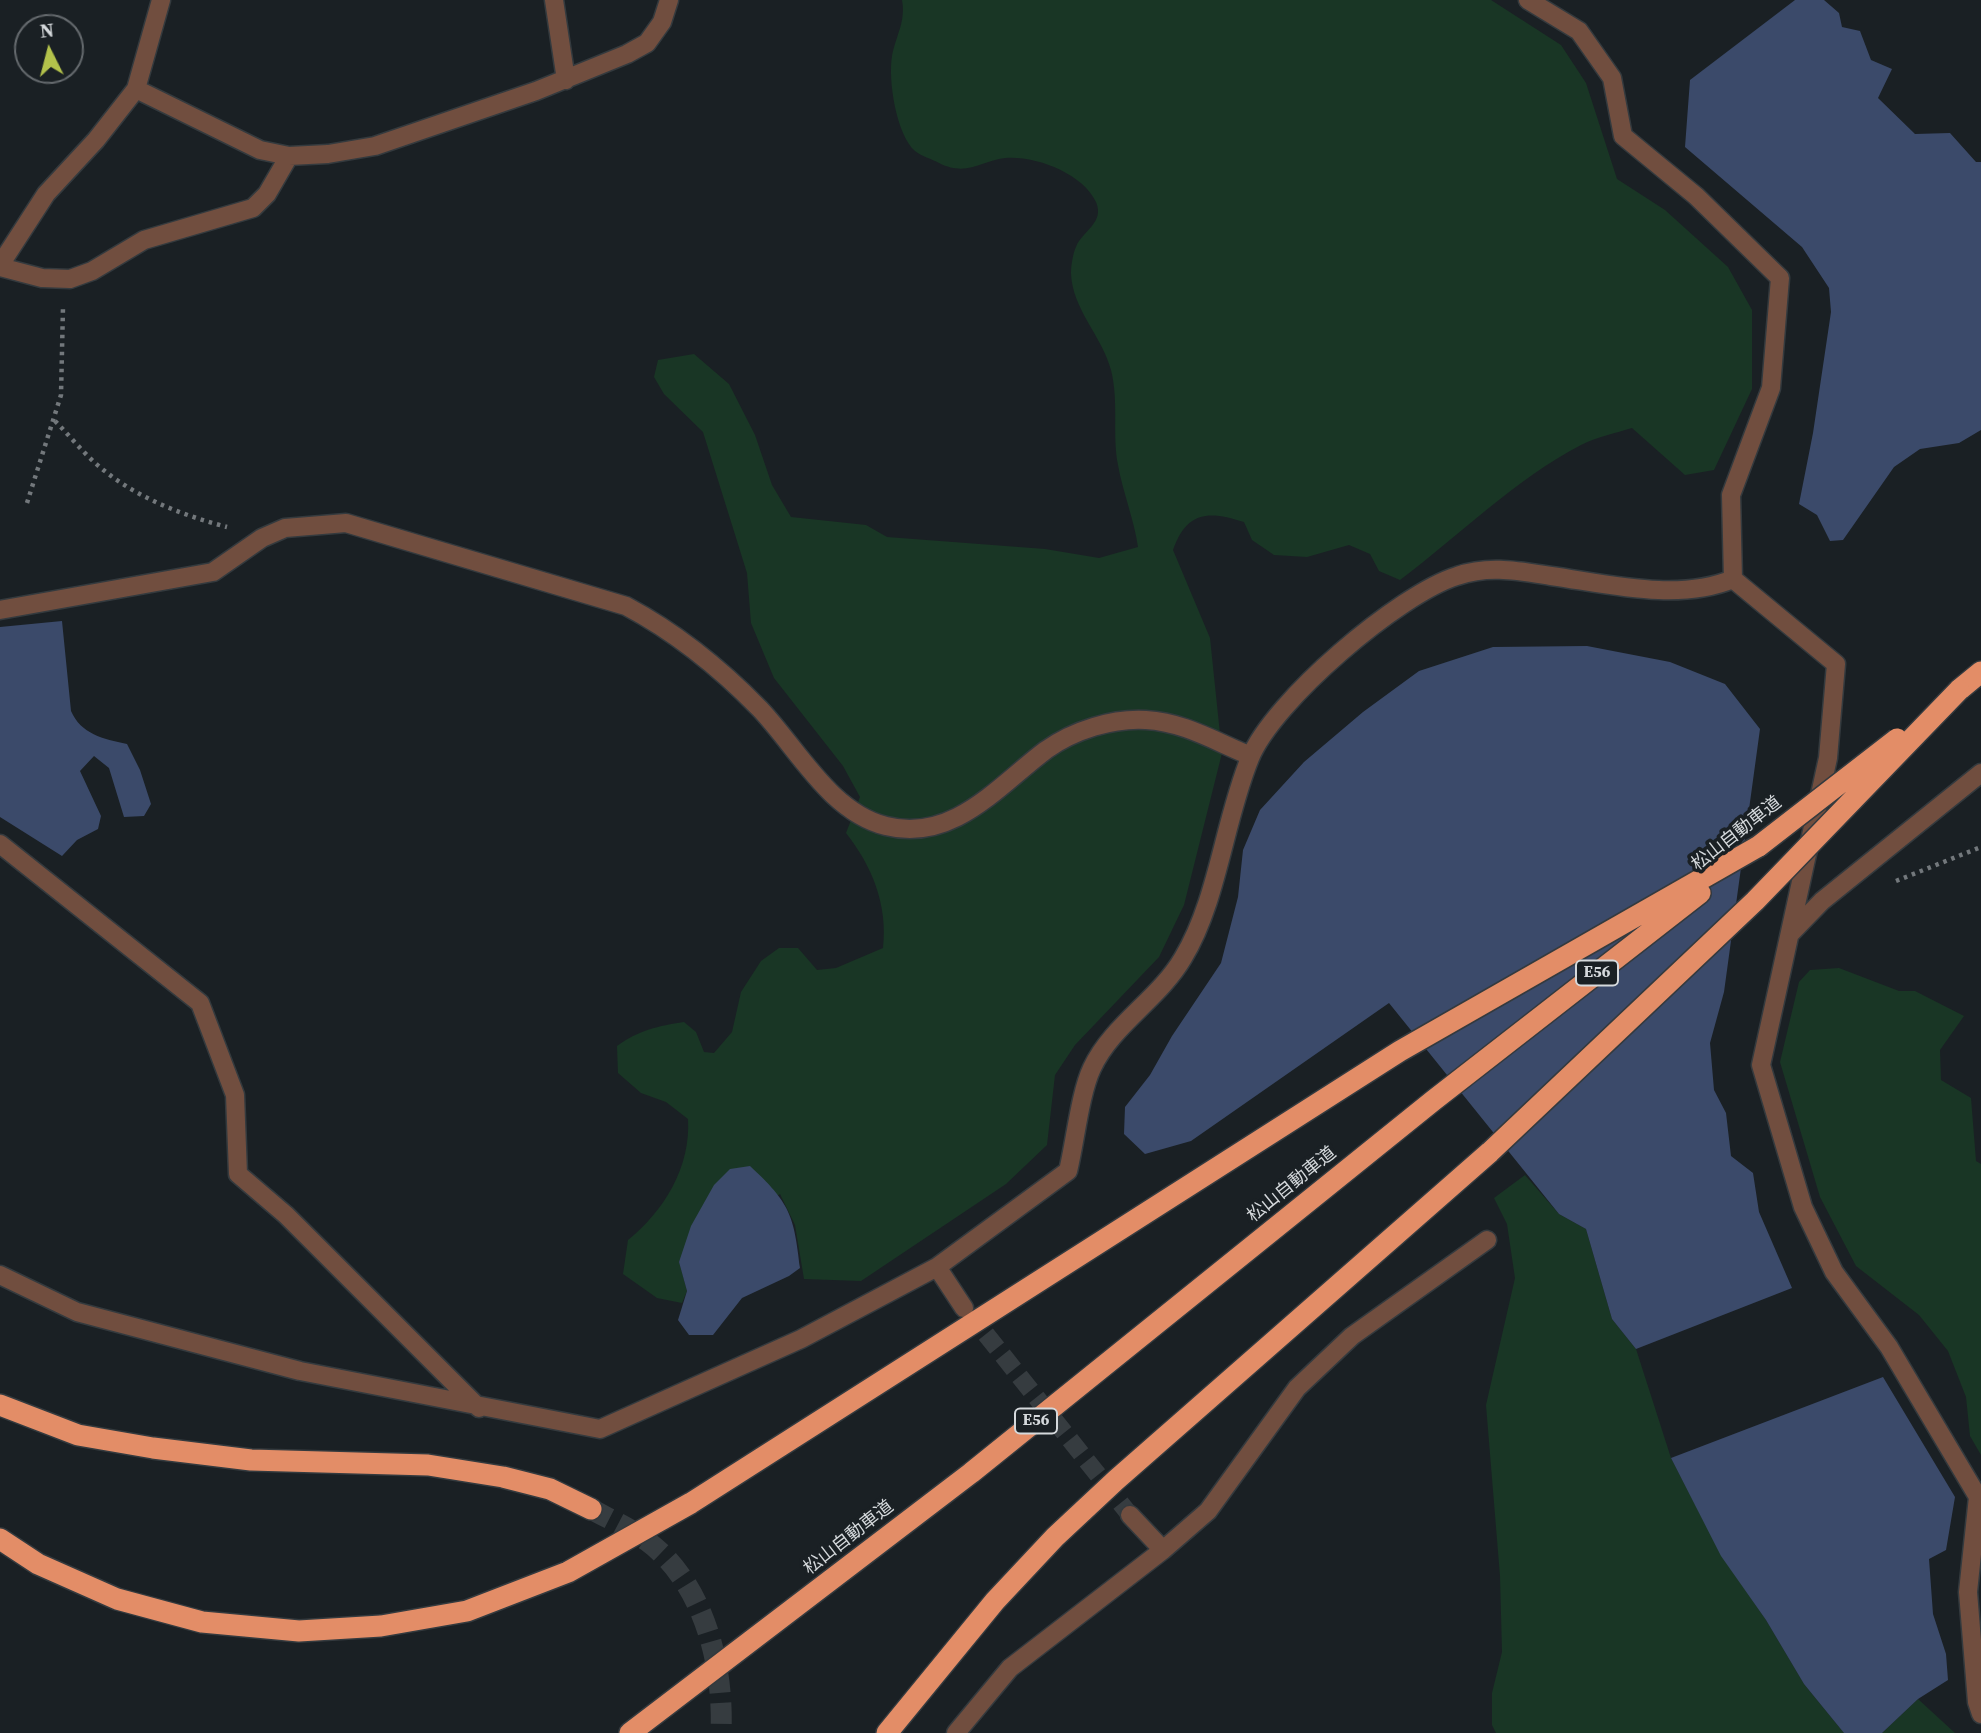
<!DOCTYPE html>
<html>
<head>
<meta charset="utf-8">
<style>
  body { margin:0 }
  #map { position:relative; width:1981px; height:1733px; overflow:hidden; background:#1a2024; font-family:"Source Serif 4",serif }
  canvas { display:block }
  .north { position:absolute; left:14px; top:14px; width:70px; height:70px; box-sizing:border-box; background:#1a2024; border:2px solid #656a6e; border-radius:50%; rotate:354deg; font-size:19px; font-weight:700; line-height:28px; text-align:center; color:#d5d9dc }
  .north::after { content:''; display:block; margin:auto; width:24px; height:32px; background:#b3c24b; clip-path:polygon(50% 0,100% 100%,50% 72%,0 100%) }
</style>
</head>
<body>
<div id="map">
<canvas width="1981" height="1733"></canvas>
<div class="north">N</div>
</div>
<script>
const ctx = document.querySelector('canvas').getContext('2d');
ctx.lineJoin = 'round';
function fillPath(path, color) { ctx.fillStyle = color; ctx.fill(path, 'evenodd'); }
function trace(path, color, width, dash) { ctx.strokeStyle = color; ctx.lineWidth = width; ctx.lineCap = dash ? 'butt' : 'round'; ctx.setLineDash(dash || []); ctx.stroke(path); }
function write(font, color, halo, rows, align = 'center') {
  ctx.font = font + ' "Source Serif 4","Noto Sans JP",serif'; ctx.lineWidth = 7; ctx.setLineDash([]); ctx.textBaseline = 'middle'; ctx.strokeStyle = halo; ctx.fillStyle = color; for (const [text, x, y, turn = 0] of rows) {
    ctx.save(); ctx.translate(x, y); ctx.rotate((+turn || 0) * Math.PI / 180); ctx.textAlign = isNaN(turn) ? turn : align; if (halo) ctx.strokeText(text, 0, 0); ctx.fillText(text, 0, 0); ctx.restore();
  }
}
fillPath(new Path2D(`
  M902 0H1491L1561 45 1586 83 1617 179 1665 210 1728 267 1752 310V389L1714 470 1685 475 1632 428C1616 433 1596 437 1581 445 1514 480 1460 535 1400 580L1379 571 1370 554 1349 545 1307 557 1274 555 1252 540 1244 522C1210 511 1187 510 1173 550L1210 638 1222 753 1184 905 1159 957 1075 1045 1055 1075 1047 1145 1006 1184 861 1281 804 1279 795 1225 780 1194 679 1261 687 1291 682 1303 657 1298 623 1274 628 1240C664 1211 691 1167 688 1119L666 1102 641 1093 618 1073 617 1046C639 1030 658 1026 684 1022L696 1032 704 1052 714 1053 732 1032 741 992 761 961 779 948H798L817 970 836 968 883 948C888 905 872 866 846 833L860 797 843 766 774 678 751 623 747 573 703 432 664 394 654 377 658 360 694 354 729 384 755 435 772 485 791 517 866 525 887 537 1045 549 1099 558 1138 547C1134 519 1123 493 1118 465 1112 434 1119 402 1111 370 1102 336 1072 309 1071 273 1071 266 1073 253 1076 247 1082 231 1105 223 1096 202 1083 173 1034 155 1005 158 981 161 967 177 939 163 932 159 921 156 915 151 896 134 888 80 892 56 896 35 906 22 902 0Z
  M1839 968 1899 991H1915L1964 1016 1940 1050 1941 1080 1971 1098 1976 1161 1981 1164V1455L1970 1436 1966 1397 1948 1351 1919 1315 1856 1266 1820 1197 1780 1062 1799 982 1810 970Z
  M1525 1175 1559 1214 1586 1229 1612 1319 1636 1349 1671 1458 1722 1556 1766 1620 1804 1684 1844 1733H1496L1492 1725V1693L1502 1652 1500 1576 1486 1405 1515 1278 1507 1224 1494 1198Z
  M1918 1699 1955 1733H1882Z`), '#193625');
fillPath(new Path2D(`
  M1795 0H1824L1839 13 1842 27 1860 31 1871 60 1892 69 1878 98 1915 134 1950 133 1976 162H1981V430L1959 443 1920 449 1894 467 1843 540 1830 541 1817 515 1799 504 1813 433 1831 312 1829 288 1802 247 1685 147 1690 80Z
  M62 621 71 711C81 734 103 739 127 744L140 770 151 804 144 816 124 817 109 768 94 756 80 771 101 816 98 829 77 840 62 856 0 817V627Z
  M1587 646 1670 662 1725 684 1760 729 1724 992 1710 1043 1714 1090 1726 1113 1731 1156 1753 1173 1759 1212 1792 1288 1636 1349 1612 1319 1586 1229 1559 1214 1389 1003 1191 1141 1145 1154 1124 1134 1125 1107 1150 1075 1172 1036 1221 963 1238 897 1243 850 1260 810 1304 762 1363 712 1419 671 1493 647Z
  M750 1166C790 1203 794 1215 800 1268L789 1276 742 1298 713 1335H689L678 1320 687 1291 679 1262 691 1226 714 1185 730 1169Z
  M1883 1377 1955 1497 1946 1550 1929 1559 1933 1614 1946 1654 1948 1680 1918 1699 1882 1733H1844L1804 1684 1766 1620 1721 1556 1671 1458Z`), '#3b4a6a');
trace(new Path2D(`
  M969 1313 1130 1515`), '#363c40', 18, [18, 9]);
trace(new Path2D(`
  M591 1509C609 1519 630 1528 647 1541 704 1583 724 1665 721 1733`), '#363c40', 21, [21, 10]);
const minor = new Path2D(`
  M554 0 566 80
  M1528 0 1579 31 1612 78 1623 136 1696 196 1780 278 1771 388 1731 495 1733 579 1836 664 1828 758 1761 1065 1803 1207 1834 1272 1889 1347 1978 1497 1968 1592 1977 1702 1981 1714
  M136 89 260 150 289 156 328 154 375 146 536 91 627 54 647 43 662 22 669 0
  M0 265 46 194 96 140 136 89 161 0
  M0 267 42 278 70 279 92 271 144 240 253 208 267 194 289 156
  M0 610 213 572 262 538 285 528 346 523 626 606C677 633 720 668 760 709 798 749 830 812 886 826 953 843 998 786 1046 750 1074 730 1113 718 1146 720 1184 722 1216 742 1251 756
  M0 844 200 1003 235 1095 238 1174 286 1215 479 1408
  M1791 933 1822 901 1981 773
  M937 1267 964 1308
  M0 1275 77 1312 300 1371 600 1429 801 1339 937 1267 1068 1171C1075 1143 1080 1093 1092 1068 1112 1025 1159 999 1183 958 1218 900 1224 821 1250 758 1273 701 1399 594 1457 576 1489 565 1518 571 1551 576 1608 584 1678 602 1733 579
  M1130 1515 1163 1550
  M956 1733 1010 1668 1163 1550 1208 1511 1297 1388 1352 1336 1487 1240`);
const motorway = new Path2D(`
  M1959 690 1981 672
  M0 1405 78 1435 153 1448 251 1460 428 1465 503 1477 550 1489 591 1509
  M0 1539 38 1564 117 1599 202 1622 299 1631 381 1626 467 1611 568 1572 691 1503 1400 1051 1759 846
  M630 1733 971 1473 1434 1100 1700 893
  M887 1733 995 1601 1055 1537 1116 1480 1490 1152`);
trace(minor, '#343a3e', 21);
trace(motorway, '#343a3e', 24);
trace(new Path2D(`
  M55 421C70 436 84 454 101 468 137 498 182 515 227 527
  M27 503 61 395 63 307
  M1896 881 1981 847`), '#73787c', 4.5, [3.5, 5]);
trace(minor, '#714e3f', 18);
trace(motorway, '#e38d67', 21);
const motorwayBridge = new Path2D(`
  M1759 846 1897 739
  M1490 1152 1755 901 1959 690`);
trace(motorwayBridge, '#343a3e', 24, []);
trace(motorwayBridge, '#e38d67', 21);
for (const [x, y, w] of [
  [1597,973,42],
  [1036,1421,42]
]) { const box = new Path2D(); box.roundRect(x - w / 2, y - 12.5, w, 25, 5); ctx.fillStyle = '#1a2024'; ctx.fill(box); trace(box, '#d5d9dc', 2); }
write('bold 16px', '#d5d9dc', null, [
  ["E56",1597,973],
  ["E56",1036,1421]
]);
write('18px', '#d5d9dc', '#1a2024', [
  ["松山自動車道",1737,834,-38],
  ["松山自動車道",1292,1185,-39],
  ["松山自動車道",849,1538,-38]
]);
</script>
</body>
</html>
